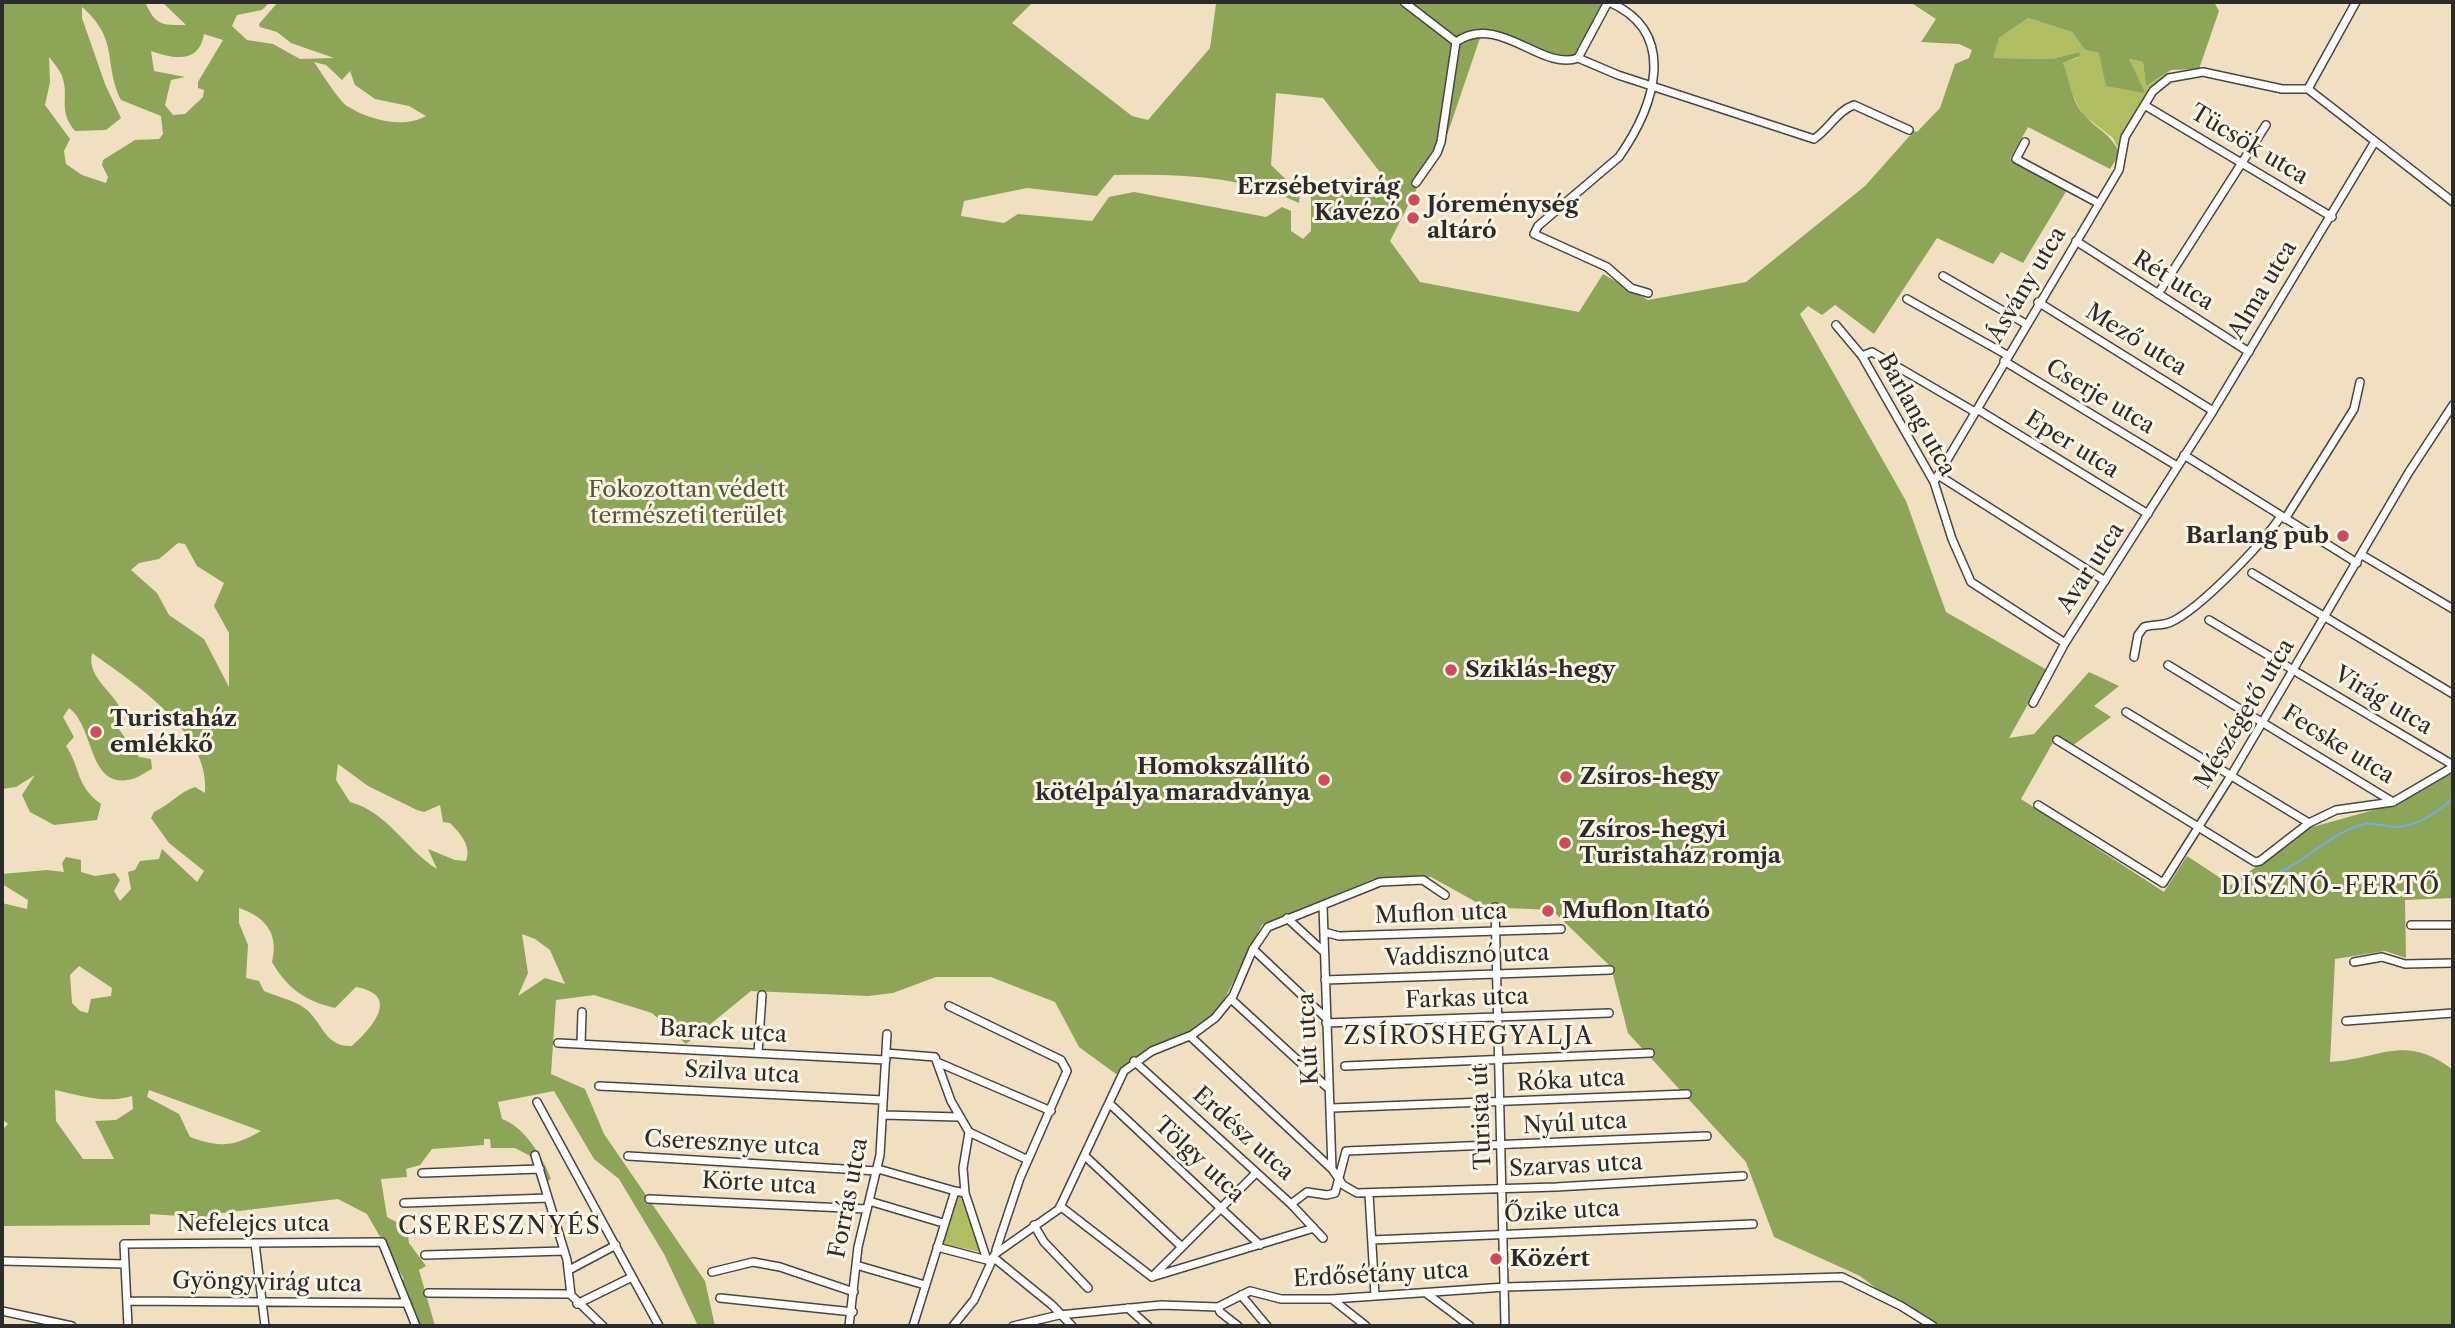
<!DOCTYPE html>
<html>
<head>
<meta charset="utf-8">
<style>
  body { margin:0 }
  #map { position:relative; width:2455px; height:1328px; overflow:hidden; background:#f1dfc1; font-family:"Libre Caslon Text",serif }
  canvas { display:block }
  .frame { position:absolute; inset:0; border:4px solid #2b2b2b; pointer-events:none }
</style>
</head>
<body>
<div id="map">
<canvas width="2455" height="1328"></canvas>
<div class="frame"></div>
</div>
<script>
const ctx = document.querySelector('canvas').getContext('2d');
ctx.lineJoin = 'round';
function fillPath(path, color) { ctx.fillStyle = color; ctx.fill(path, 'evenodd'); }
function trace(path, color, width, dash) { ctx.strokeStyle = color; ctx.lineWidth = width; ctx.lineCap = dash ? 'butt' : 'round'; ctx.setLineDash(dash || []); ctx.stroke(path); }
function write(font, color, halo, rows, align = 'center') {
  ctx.font = font + ' "Libre Caslon Text",serif'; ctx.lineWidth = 6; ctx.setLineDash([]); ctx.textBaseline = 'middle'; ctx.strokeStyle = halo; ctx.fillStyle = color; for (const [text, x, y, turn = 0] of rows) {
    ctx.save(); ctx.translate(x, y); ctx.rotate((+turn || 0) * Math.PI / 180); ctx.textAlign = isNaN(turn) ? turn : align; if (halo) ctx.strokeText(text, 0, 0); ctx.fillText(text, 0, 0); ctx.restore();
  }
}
fillPath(new Path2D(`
  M2028 18 2072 32 2085 50 2143 62 2146 86 2169 72 2120 152 2113 138 2083 115 2068 86 2063 63 2079 57V52L2052 59 1992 58 1999 38Z
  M961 1194 981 1252 943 1244 941 1241 956 1195Z`), '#b0be61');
fillPath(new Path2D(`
  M2 2H145C156 26 161 25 186 25L162 2H270L262 10 237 15 232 26 247 40 273 44 300 59 334 58 291 43 277 32 260 27 259 24 278 2H1033L1012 23 1132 116 1148 120 1210 48 1216 4 1213 2H1612L1582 54 1565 63 1481 35 1442 150 1418 186 1390 241 1420 282 1579 312 1603 274 1648 300 1746 282 1865 186 1914 131 1917 132 1940 108 1955 64 1969 58 1972 50 1959 44 1921 42 1936 19 1910 2H2214L2219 11 2199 69 2171 70 2146 86 2143 62 2129 59 2145 93 2106 86 2099 53 2085 50 2072 32 2028 18 1999 38 1993 58 2052 59 2079 52 2080 56 2063 63C2070 81 2071 101 2085 116 2100 132 2108 131 2120 153L2110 169 2028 127 2010 159 2067 190 2023 263 2001 252 1993 264 1937 238 1874 334 1835 305 1822 315 1808 306 1800 314 1906 501 1946 612 2047 670 2009 738 2034 734 2089 672 2119 686 2094 706 2111 717 2072 746 2056 737 2021 799 2164 892 2187 856 2231 885 2309 828 2395 804 2453 771V898L2405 900 2406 958 2385 951 2335 959 2330 1062C2381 1059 2405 1033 2453 1070V1326H1926L1860 1276 1774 1237 1746 1162 1628 1033 1611 967 1552 910 1485 907 1431 877 1373 879 1262 925 1223 1002 1198 1030 1162 1043 1116 1074 1079 1047 1055 1002 991 977H936L893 993 868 996 751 991 686 1044 652 1013 594 995 556 1000 551 1074 585 1089 604 1134 705 1281 715 1326H698L664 1254 619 1179 594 1159 554 1091 498 1102 502 1119C525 1127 543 1158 551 1179L546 1182 538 1160 515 1148H491L490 1139H484V1145L432 1149 420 1165 406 1169 407 1177 381 1179 387 1217 407 1228 409 1243 426 1266 419 1270 435 1326H417L401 1281 404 1279 367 1214 338 1199 214 1214 217 1226 181 1231 180 1216 150 1214V1225L2 1226V1130L8 1124 2 1119V903L27 909 28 900 2 884V874L47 870 64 872 62 863 66 857 81 860V872L95 876 115 873 120 880 114 891 120 901 131 889 128 872 135 870 140 861 159 859 162 849 197 882 204 871 169 843 151 818 154 812C170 805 179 792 195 787L205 793C211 733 135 684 92 653 86 681 118 691 125 720H118V728L139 757 151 759 152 769C145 772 138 778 132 779 88 791 95 727 69 708L63 717 74 737 66 746C81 768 75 785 101 804L97 820 54 825 30 812 22 795 35 775 16 787 2 789ZM82 7C120 40 103 63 121 100L161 116 163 134 159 139 135 140 103 160 102 165 108 177 106 183 82 175 66 164 64 151 70 139 45 105 50 82 49 57C53 62 60 70 62 76 70 98 57 109 75 131L106 130 121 118 105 84 82 18ZM204 34 223 40 198 82V88L204 90 203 97 185 114 173 115 165 105 171 80 185 77 154 71 151 51C174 59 199 64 204 34ZM314 62 326 65 342 80 350 71 355 85 375 99 409 106 426 116C403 129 369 120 347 106 340 102 320 71 314 62ZM1276 93 1323 98 1389 184 1387 194 1376 198 1357 184 1317 190 1311 195V231L1303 239 1291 231V211L1282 207 1266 217 1134 192 1109 197 1092 221 1018 214 1004 223 961 216 964 201 1027 188 1097 196 1114 175C1176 174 1242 175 1299 203L1300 193 1271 165ZM178 543 185 544 197 566 224 583 214 606 229 633V687L204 639 169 615 157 593 131 570 139 563 159 559ZM338 764 368 786 417 810 424 812 440 805 443 822 450 823C460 833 472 846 466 861L455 860 428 849 437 869C406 850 388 812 350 802L336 780ZM239 908C266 917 279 934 272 962 287 988 305 1001 335 1008L356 987C402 995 371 1029 352 1046 323 1048 322 1017 300 1005 289 999 275 996 264 991L259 981 246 978 248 945 239 923ZM522 934 535 939 550 950 565 984 545 978 518 996 528 973ZM79 966 112 988 111 996 91 999 88 1013 80 1011 72 1003 70 975ZM55 1090C82 1096 106 1104 132 1096L133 1109 116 1120 95 1121 114 1159H83L56 1121ZM149 1090 261 1131C232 1147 222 1148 190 1137L179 1114 147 1097Z`), '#8ca557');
trace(new Path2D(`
  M2269 876C2304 866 2327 833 2364 824 2374 822 2386 827 2396 827 2418 826 2438 812 2453 798`), '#73ade3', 2);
const minor = new Path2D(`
  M1404 2 1456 42
  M1609 2C1680 33 1654 107 1619 157L1538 226 1534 234 1607 267 1631 288 1648 293
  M1578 58 1618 75 1814 139C1830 128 1837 111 1854 105L1909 130
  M2308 89 2453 202
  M2308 89 2356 2
  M2146 106 2332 217
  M2025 142 2016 159 2098 203
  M1416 183 1437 153 1441 142 1456 42C1499 12 1542 72 1578 58L1608 2
  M2076 241 2249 352
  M1943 276 2026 324
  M2158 294 2266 125
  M1907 299 2007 355
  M2038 302 2213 411
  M1836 325 1862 356 1934 482 1952 539 1971 582 2065 643
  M1862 356 1872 352 1975 412
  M2004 361 2177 466
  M1977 409 2148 514
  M2184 455 2357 563
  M1938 475 2105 581
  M1934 482 2119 170 2125 137 2153 91 2169 78 2203 72 2282 89H2308
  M2285 519 2354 409 2360 382
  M2362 555 2453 609
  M2252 573 2453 694
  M2209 620 2453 765
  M2134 657 2138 635 2144 627C2153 624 2163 626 2171 622 2200 609 2263 543 2281 516
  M2168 665 2393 802
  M2033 703 2065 643 2213 411 2374 143
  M2126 712 2309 823
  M2057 740 2255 862 2260 861 2309 823 2336 810 2393 802 2453 767
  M2038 805 2163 883 2232 774 2409 472 2453 405
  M1323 906 1332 1169
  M1495 907 1505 1326
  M1287 918 1324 952
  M2411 925H2453
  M1324 932 1339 936 1561 929
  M1253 949 1326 1018
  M2354 962 2382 957 2405 964 2453 963
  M1325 980 1610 970
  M1231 999 1329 1089
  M949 1006 1061 1060 1067 1071 1020 1178 996 1250
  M2346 1021 2453 1013
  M1326 1023 1609 1013
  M1190 1036 1332 1169 1343 1185 1357 1193 1556 1187 1743 1176
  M558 1043 886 1060
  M581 1044 582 1012
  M758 1053 762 995
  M886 1053 935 1057 951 1101 969 1132 963 1168 965 1193 987 1260 991 1262
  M1134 1061 1291 1204 1323 1238
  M937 1062 1051 1111
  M1345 1066 1650 1053
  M599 1086 883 1100
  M537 1102 659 1326
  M1110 1104 1260 1245
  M1332 1108 1687 1094
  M883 1115 959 1117
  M969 1132 1028 1160
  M535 1155 567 1260 571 1295 603 1326
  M628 1156 877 1171
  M1085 1156 1182 1247
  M878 1169 955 1191
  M422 1173 540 1169
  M1369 1194 1375 1296
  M649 1199 867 1209
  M869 1201 943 1223
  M404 1203 548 1198
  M1291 1204 1307 1192 1327 1195 1335 1193 1346 1151 1707 1136
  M1060 1206 1152 1277
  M1034 1225 1044 1242 1088 1288
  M1372 1240 1753 1224
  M255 1243 265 1326
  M937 1247 987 1260
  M425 1255 564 1251
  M993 1257 1052 1305 1072 1326
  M2 1261 125 1264
  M856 1265 925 1285
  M569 1270 616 1245
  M712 1272 753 1262 780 1267 854 1292
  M1155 1274 1256 1173
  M1152 1277 1314 1228
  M428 1293 570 1294
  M1426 1293 1470 1326
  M1241 1295 1267 1326
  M720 1298 853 1312
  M1332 1299 1366 1326
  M127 1301 407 1303
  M577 1304 632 1277
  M1218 1307 1220 1312 1238 1326
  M1128 1308 1148 1326
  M2 1311 72 1326
  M128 1326 124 1244 382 1242 416 1326
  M849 1326 858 1247 880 1155 887 1034
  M913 1326 955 1191 965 1193
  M953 1326 974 1300 995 1254 1059 1209 1124 1071 1152 1051 1192 1035 1215 1018 1233 996 1253 949 1268 927 1380 882 1423 880 1445 895
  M1013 1326 1059 1315 1161 1305 1218 1307 1250 1291 1281 1299H1332L1505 1287 1842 1277 1901 1306 1933 1326`);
trace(minor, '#494642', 10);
trace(minor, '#fff', 7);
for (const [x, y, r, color] of [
  [1414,200,7,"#d1495b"],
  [1413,218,7,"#d1495b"],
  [2343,536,7,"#d1495b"],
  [1451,670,7,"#d1495b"],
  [96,732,7,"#d1495b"],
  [1566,777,7,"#d1495b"],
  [1324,780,7,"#d1495b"],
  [1565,843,7,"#d1495b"],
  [1548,911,7,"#d1495b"],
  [1496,1259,7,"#d1495b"]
]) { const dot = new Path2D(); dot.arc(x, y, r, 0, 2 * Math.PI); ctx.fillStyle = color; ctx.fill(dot); trace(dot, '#fcf5e5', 2.5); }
write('23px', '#2b2b2b', '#fcf5e5', [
  ["Tücsök utca",2249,145,31],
  ["Rét utca",2173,281,32],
  ["Ásvány utca",2027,285,-59],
  ["Alma utca",2263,290,-59],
  ["Mező utca",2136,340,32],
  ["Cserje utca",2100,397,31],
  ["Barlang utca",1916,415,61],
  ["Eper utca",2072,445,32],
  ["Avar utca",2091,568,-57],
  ["Virág utca",2383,701,31],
  ["Mészégető utca",2245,714,-59],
  ["Fecske utca",2338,745,32],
  ["Muflon utca",1441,914,-2],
  ["Vaddisznó utca",1467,956,-2],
  ["Farkas utca",1467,999,-2],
  ["Barack utca",723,1032,3],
  ["Kút utca",1309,1039,-93],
  ["Szilva utca",742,1073,3],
  ["Róka utca",1571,1081,-3],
  ["Turista út",1482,1117,-92],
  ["Nyúl utca",1575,1124,-3],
  ["Erdész utca",1243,1134,42],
  ["Cseresznye utca",732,1144,3],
  ["Tölgy utca",1199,1160,43],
  ["Szarvas utca",1576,1166,-3],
  ["Körte utca",759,1184,3],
  ["Forrás utca",849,1198,-79],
  ["Őzike utca",1562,1212,-3],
  ["Nefelejcs utca",253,1224],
  ["Erdősétány utca",1381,1275,-3],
  ["Gyöngyvirág utca",267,1283,1]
]);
write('bold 23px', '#2b2b2b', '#fcf5e5', [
  ["Erzsébetvirág",1400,187,"right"],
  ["Kávézó",1400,213,"right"],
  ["Jóreménység",1427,205],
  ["altáró",1427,231],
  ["Barlang pub",2329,536,"right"],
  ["Sziklás-hegy",1465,670],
  ["Turistaház",110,719],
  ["emlékkő",110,745],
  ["Homokszállító",1310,767,"right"],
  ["kötélpálya maradványa",1310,793,"right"],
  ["Zsíros-hegy",1580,777],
  ["Zsíros-hegyi",1579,830],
  ["Turistaház romja",1579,856],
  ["Muflon Itató",1562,911],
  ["Közért",1510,1259]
], 'left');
write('23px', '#53573b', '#fcf5e5', [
  ["Fokozottan védett",687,490],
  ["természeti terület",687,516]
]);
ctx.letterSpacing = '2px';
write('24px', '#2b2b2b', '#fcf5e5', [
  ["DISZNÓ-FERTŐ",2331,887],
  ["ZSÍROSHEGYALJA",1469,1037],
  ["CSERESZNYÉS",500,1227]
]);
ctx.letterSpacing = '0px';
</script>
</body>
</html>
